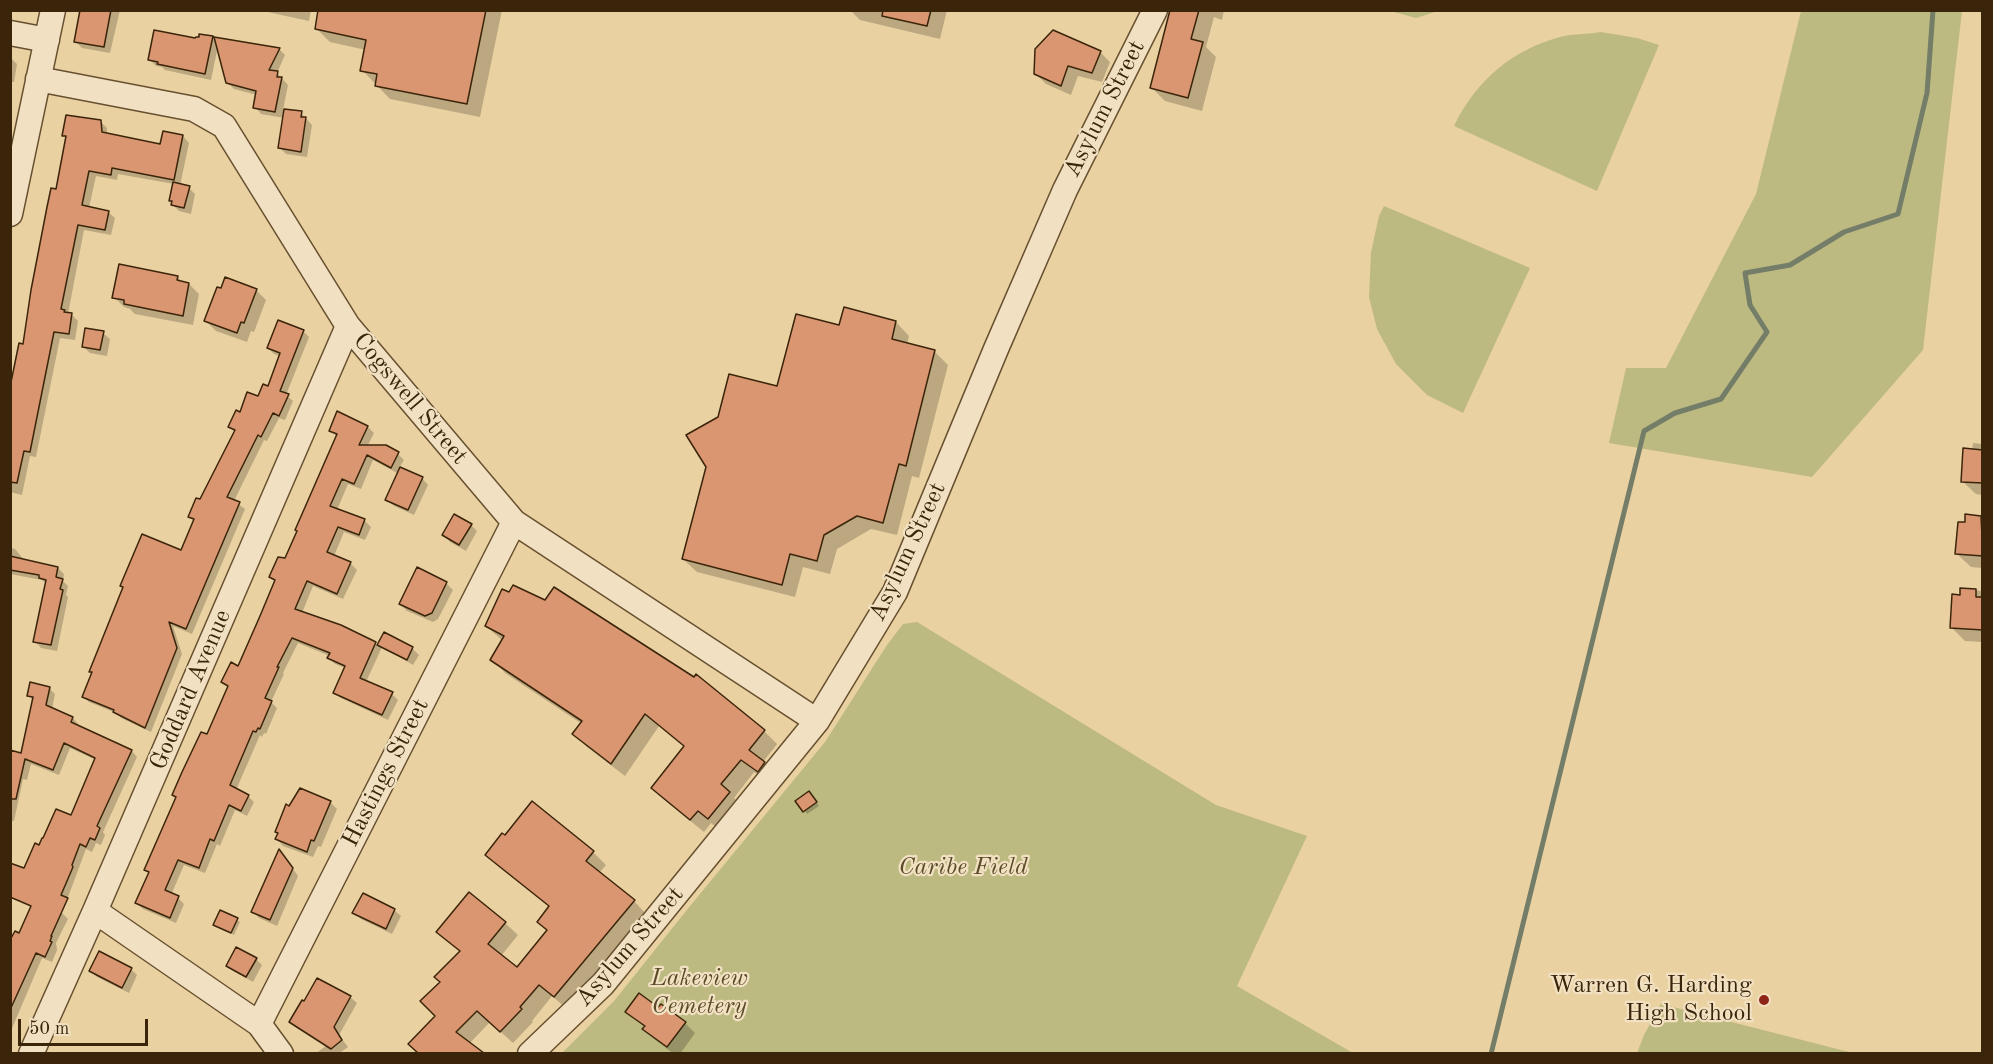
<!DOCTYPE html>
<html>
<head>
<meta charset="utf-8">
<style>
  body { margin:0 }
  #map { position:relative; width:1993px; height:1064px; overflow:hidden; background:#ead1a1; font-family:"Old Standard TT",serif }
  canvas { display:block }
  .frame { position:absolute; inset:0; border:12px solid #3b250a; pointer-events:none }
  .scale { position:absolute; left:18px; top:1019px; width:130px; height:27px; box-sizing:border-box; border:3px solid #3b250a; border-top:0; padding-left:8px; font-size:18px; line-height:21px; white-space:nowrap; color:#3b250a; -webkit-text-stroke:4px #f1e1c2; paint-order:stroke }
</style>
</head>
<body>
<div id="map">
<canvas width="1993" height="1064"></canvas>
<div class="frame"></div>
<div class="scale">50 m</div>
</div>
<script>
const ctx = document.querySelector('canvas').getContext('2d');
ctx.lineJoin = 'round';
function fillPath(path, color) { ctx.fillStyle = color; ctx.fill(path, 'evenodd'); }
function trace(path, color, width, dash) { ctx.strokeStyle = color; ctx.lineWidth = width; ctx.lineCap = dash ? 'butt' : 'round'; ctx.setLineDash(dash || []); ctx.stroke(path); }
function write(font, color, halo, rows, align = 'center') {
  ctx.font = font + ' "Old Standard TT",serif'; ctx.lineWidth = 4.5; ctx.setLineDash([]); ctx.textBaseline = 'middle'; ctx.strokeStyle = halo; ctx.fillStyle = color; for (const [text, x, y, turn = 0] of rows) {
    ctx.save(); ctx.translate(x, y); ctx.rotate((+turn || 0) * Math.PI / 180); ctx.textAlign = isNaN(turn) ? turn : align; if (halo) ctx.strokeText(text, 0, 0); ctx.fillText(text, 0, 0); ctx.restore();
  }
}
fillPath(new Path2D(`
  M1390 11H1438L1416 18Z
  M1801 11H1962L1923 350 1812 477 1609 443 1626 368H1666L1756 194Z
  M1601 32 1637 38 1659 45 1597 191 1454 126C1476 80 1514 48 1564 36 1576 34 1589 34 1601 32Z
  M1384 206 1530 268 1463 413 1427 395 1396 364 1377 329 1369 297 1371 252 1379 216Z
  M917 622 1216 805 1307 836 1237 986 1353 1053 561 1054 614 1001 686 911 825 742 887 645 903 624Z
  M1661 1004 1853 1053H1637L1644 1035Z`), '#bcba81');
fillPath(new Path2D(`
  M81 10H120L110 53 82 48 75 41Z
  M258 10H311L309 21Z
  M319 10H502L480 117 390 99 362 70 366 50 330 42 317 29Z
  M850 10H947L940 39 860 20Z
  M1171 10H1224L1222 20 1214 17 1206 47 1216 57 1202 111 1165 101 1151 87Z
  M212 38 218 43 279 49 285 55 277 73 288 85 283 110 301 113 312 125 307 157 286 154 280 148 284 118 261 114 255 107 257 95 234 89 227 82 218 46 211 80 165 70 162 67 156 66 150 60 197 40Z
  M1100 52 1110 62 1102 82 1078 76 1071 95 1046 84 1036 74Z
  M10 57 17 64 14 82H10Z
  M100 121 107 128V135L161 146 183 136 189 143 180 186 189 188 195 194 191 214 179 211 172 204 170 200 174 184 118 174 117 180 96 176 89 208 108 212 115 218 111 235 84 230 68 314 72 315 78 321 75 340 60 338 36 457 30 456 22 495 10 492V395L25 346 57 190 67 139 64 135Z
  M177 277 182 283 189 284 199 294 193 325 135 314 130 309 124 307 114 297Z
  M256 290 266 300 254 332 251 331 247 342 216 331 206 321Z
  M896 322 909 336 907 344 935 352 948 365 919 478 912 476 897 535 871 529 837 549 830 574 803 567 795 597 697 572 683 559 778 388 841 327Z
  M303 331 309 337 286 395 293 401 285 420 279 418 267 441 264 440 234 501 245 509 192 634 173 626 182 654 151 732 121 718 116 713 89 702 83 696 93 673 91 671 182 552 195 522 189 516 201 501 235 432 230 427 241 414 269 388 280 356 274 354 268 348Z
  M103 333 110 339 107 356 90 353 83 346Z
  M368 427 374 433 367 447 398 454 404 460 399 468 422 478 428 485 414 515 394 506 387 500 399 474 373 460 361 489 348 484 337 510 365 521 371 527 365 540 344 532 334 556 351 564 357 570 343 599 313 586 302 613 375 644 378 647 384 634 412 648 419 655 413 665 382 647 366 682 392 694 398 700 388 720 341 698 334 692 345 668 335 664 329 658 330 656 298 643 283 673 284 674 271 702 277 708 266 734 264 733 262 737 260 735 236 790 248 796 254 802 247 816 235 810 220 846 217 844 205 873 184 865 171 895 178 898 184 904 176 923 143 909 137 903 150 873 146 869 229 688 223 682 239 668 276 582 271 577 286 560 337 437 331 430Z
  M1973 443 1982 444V495L1976 494 1962 481 1972 451Z
  M1967 516 1982 517V568L1971 567 1957 554Z
  M471 525 477 531 466 551 450 542 444 535Z
  M10 548 15 549 25 561 58 568 64 574 63 581 68 586 66 595 68 597 57 651 41 648 35 641 47 584 42 580 10 574Z
  M446 583 453 590 438 619 433 622 407 611 400 604Z
  M1961 589 1982 591V642L1965 641 1951 627 1961 596Z
  M486 626 764 731 777 744 763 762 777 776 771 784 754 772 734 798 742 806 721 831 711 823 704 832 666 801 653 788 685 747 659 726 625 776 587 747 574 734 582 724 505 673 492 659 503 641Z
  M49 688 55 694 52 709 73 718 78 724 77 726 132 751 137 757 103 832 105 835 101 845 96 843 92 852 86 849 65 905 10 882 25 870 39 847 71 817 96 760 70 748 59 775 31 764 27 780 23 779 14 821H10V752L22 755 34 701 28 695Z
  M812 796 819 806 807 814 797 801Z
  M330 802 337 809 321 847 318 846 313 857 283 846 277 839Z
  M533 804 593 852 606 865 599 873 634 901 646 914 567 1009 552 996 532 1021 533 1022 513 1043 490 1022 469 1044 481 1054H420L410 1044 437 1016 442 982 461 953 438 932 505 923 518 935 501 956 517 969 548 931 550 907 499 867 487 855 505 838Z
  M285 858 298 876 277 926 259 918 253 911Z
  M394 910 401 916 392 934 361 919 354 913Z
  M61 912 68 919 56 943 57 950 52 962 42 958 10 1033V944L20 935Z
  M237 920 240 922 234 935 215 924Z
  M256 959 262 965 253 982 235 972 228 966Z
  M131 969 137 975 129 993 97 977 91 971Z
  M350 997 357 1003 339 1035 348 1047 341 1052 342 1054H315L326 1046 297 1028 291 1021Z
  M659 1009 685 1023 695 1033 680 1054H674L654 1039 644 1029 645 1028 627 1011Z`), '#0003');
trace(new Path2D(`
  M1491 1054 1644 431 1675 413 1721 399 1767 332 1750 305 1745 273 1790 265 1844 232 1898 214 1927 93 1933 10`), '#737d68', 5);
const building = new Path2D(`
  M80 10H111L104 47 74 42Z
  M318 10H486L467 104 375 86 377 74 360 71 366 40 315 29Z
  M883 10H931L927 26 882 16Z
  M1170 10H1199L1191 39 1203 42 1188 98 1150 88Z
  M154 30 195 38 196 37H199V34L213 36 205 74 157 64 158 62 148 60Z
  M1053 30 1101 51 1092 73 1068 66 1061 86 1034 74 1035 49Z
  M214 37 280 48 269 70 278 71 277 77H282L275 112 253 108 256 91 226 83Z
  M284 109 302 111 301 117H306L301 152 278 148Z
  M66 115 101 120 102 132 160 144 163 131 183 135 174 180 112 168 111 175 89 171 82 205 109 211 105 230 78 225 61 309 65 310 64 312 72 313 69 334 54 332 30 452 24 451 17 483 10 482V387L19 343 23 344 31 290 47 207 51 188 56 189 66 136H62Z
  M173 182 190 186 184 208 171 205 172 201H169Z
  M119 264 178 276 177 280 189 283 183 316 124 304V300L112 298Z
  M225 277 257 289 244 323 241 322 237 333 204 321 217 287 221 288Z
  M844 307 896 321 892 339 935 350 906 466 899 464 883 523 857 516 824 535 817 561 790 554 782 585 682 559 706 467 686 435 718 417 729 374 777 386 796 314 839 325Z
  M278 320 304 330 280 391 289 394 279 416 273 413 261 437 258 435 227 497 240 502 186 629 169 622 177 648 145 728 113 712 114 710 82 697 92 672H89L123 587 120 586 142 534 181 550 194 519 188 517 196 498 200 499 235 430 228 427 236 410 240 412 247 392 258 396 263 384 268 386 280 353 267 348Z
  M85 328 104 331 100 350 82 347Z
  M337 411 368 426 359 445H386L399 452 391 468 367 455 354 484 342 479 330 506 365 519 359 535 338 527 327 552 351 562 337 594 307 581 295 609 341 625 376 642 360 678 393 692 382 715 333 693 345 666 327 658 330 653 292 638 277 667H279L265 698 272 701 260 729 258 728 256 732 253 731 230 785 249 795 241 811 229 805 214 841 210 839 199 868 178 860 165 890 179 896 170 918 135 903 149 872 144 870 176 797 172 795 182 772 201 732 207 734 228 686 221 682 231 662 238 666 260 616 275 580 269 577 278 557 285 558 297 531 295 530 337 434 329 431Z
  M1963 448 1983 450V483L1961 482Z
  M400 467 423 477 408 510 385 500Z
  M454 514 472 524 459 545 442 535Z
  M1965 514 1981 516 1983 556 1955 554 1958 522H1965Z
  M10 556 58 567 56 577 63 579 60 589 63 590 51 645 33 642 46 580 39 578V575L10 570Z
  M417 567 447 582 432 613 425 616 399 604Z
  M513 585 545 600 554 587 694 677 696 674 765 730 749 750 765 762 758 772 741 760 721 784 730 792 708 819 698 811 690 820 651 788 684 746 645 714 611 764 572 734 582 721 490 660 504 636 485 626 502 589 509 592Z
  M1960 588 1976 589V597H1983V630L1950 628 1952 594 1960 595Z
  M384 632 413 647 407 660 377 645Z
  M30 682 50 687 46 705 73 717 71 722 132 750 97 826 100 828 95 840 90 838 86 847 80 844 72 865 73 867 61 895 68 898 51 936H52L50 941 52 942 45 957 36 953 10 1010V940L15 931 19 933 31 906 10 897V863L24 868 35 843 39 845 42 838H43L56 809 71 815 95 758 64 743 53 770 25 759 16 799H10V750L21 753 33 697 27 696Z
  M300 788 331 801 314 841 311 840 307 852 275 839 278 833 275 832 286 804 289 806Z
  M809 791 817 802 803 812 795 801Z
  M532 801 594 851 586 861 635 900 554 997 539 985 520 1007 522 1009 500 1032 477 1011 456 1032 484 1053H418L408 1044 435 1016 420 1001 440 982 434 977 460 951 436 932 469 892 506 922 488 944 517 967 547 930 537 922 549 906 485 855 502 833 505 835Z
  M279 849 293 868 270 920 251 912Z
  M363 893 395 909 386 929 352 913Z
  M220 910 238 918 231 933 213 925Z
  M236 947 257 958 246 977 226 966Z
  M99 951 132 968 122 988 89 971Z
  M317 978 351 996 334 1027 342 1040 331 1049 289 1022 302 1000 304 1001Z
  M639 993 658 1007 661 1004 686 1022 667 1047 642 1029 645 1026 625 1012Z`);
fillPath(building, '#d99670');
trace(building, '#3b250a', 1.5);
const minor = new Path2D(`
  M10 33 47 40
  M38 79 194 109 224 126 348 326 514 522 817 721
  M10 214 53 10
  M95 911 259 1024 281 1054
  M259 1024 514 522
  M31 1054 95 911 348 326
  M530 1054 603 984 817 721 895 592 996 349 1065 190 1155 10`);
trace(minor, '#675030', 27);
trace(minor, '#f1e1c2', 24);
for (const [x, y, r, color] of [
  [1764,1000,6,"#8f2418"]
]) { const dot = new Path2D(); dot.arc(x, y, r, 0, 2 * Math.PI); ctx.fillStyle = color; ctx.fill(dot); trace(dot, '#f1e1c2', 2); }
write('24px', '#3b250a', '#f1e1c2', [
  ["Asylum Street",1105,109,-63],
  ["Cogswell Street",410,399,50],
  ["Asylum Street",908,552,-65],
  ["Goddard Avenue",191,690,-67],
  ["Hastings Street",386,773,-63],
  ["Asylum Street",630,947,-49]
]);
write('italic 24px', '#5b4a28', '#f1e1c2', [
  ["Caribe Field",963,868],
  ["Lakeview",699,979],
  ["Cemetery",699,1007]
]);
write('24px', '#3b250a', '#f1e1c2', [
  ["Warren G. Harding",1752,986],
  ["High School",1752,1014]
], 'right');
</script>
</body>
</html>
